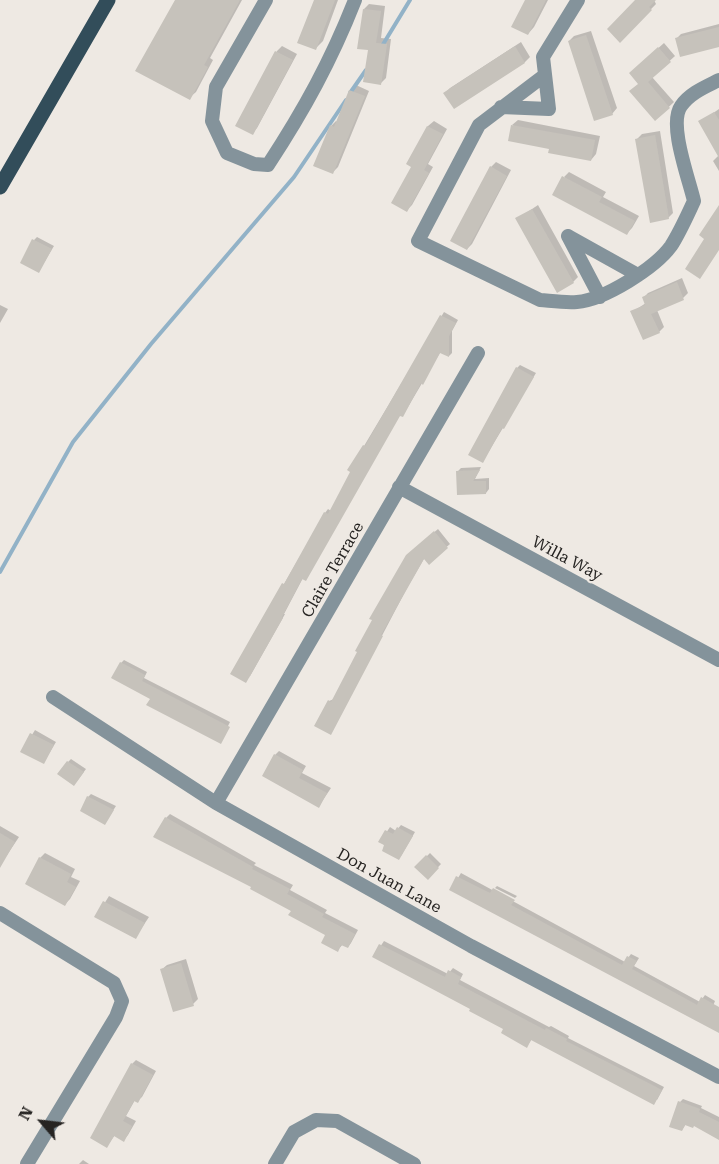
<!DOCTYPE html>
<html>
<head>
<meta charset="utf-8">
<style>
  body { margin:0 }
  #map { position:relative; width:719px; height:1164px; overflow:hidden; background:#eee9e3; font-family:"Roboto Serif",serif }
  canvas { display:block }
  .north { position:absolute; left:12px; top:1092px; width:60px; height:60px; -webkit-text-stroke:4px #eee9e3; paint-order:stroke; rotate:298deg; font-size:16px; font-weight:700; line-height:24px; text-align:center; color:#262422 }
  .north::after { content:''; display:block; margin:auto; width:21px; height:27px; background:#262422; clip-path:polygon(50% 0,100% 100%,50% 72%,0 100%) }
</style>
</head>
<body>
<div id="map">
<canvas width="719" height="1164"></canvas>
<div class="north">N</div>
</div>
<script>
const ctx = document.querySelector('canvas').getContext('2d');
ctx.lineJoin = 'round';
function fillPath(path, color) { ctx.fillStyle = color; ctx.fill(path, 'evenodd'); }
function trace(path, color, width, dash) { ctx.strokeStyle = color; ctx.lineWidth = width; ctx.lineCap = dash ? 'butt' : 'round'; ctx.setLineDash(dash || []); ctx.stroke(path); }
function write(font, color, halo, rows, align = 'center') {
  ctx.font = font + ' "Roboto Serif",serif'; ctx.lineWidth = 4.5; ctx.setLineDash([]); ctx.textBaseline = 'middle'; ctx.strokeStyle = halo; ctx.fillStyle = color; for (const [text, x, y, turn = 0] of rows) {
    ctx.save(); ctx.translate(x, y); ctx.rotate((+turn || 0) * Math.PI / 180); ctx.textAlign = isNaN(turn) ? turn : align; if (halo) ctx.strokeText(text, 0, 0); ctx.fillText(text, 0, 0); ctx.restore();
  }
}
fillPath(new Path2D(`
  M177 0H242L210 58 213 60 196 92 189 98Z
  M326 0H338L323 41 316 48Z
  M526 0H548L534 27 528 34Z
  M637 0H654L656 4 620 41 609 29Z
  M369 4 385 6 381 38 391 39 386 78 381 83 369 49 364 9Z
  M719 24V45L676 39 681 34Z
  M591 31 617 108 612 114 569 41 574 36Z
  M521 42 530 57 525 62 454 107 445 93 450 88Z
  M664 43 675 56 652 77 674 102 656 119 640 83 636 68Z
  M282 46 297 54 257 128 252 133 237 125 277 51Z
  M356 85 369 91 338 167 333 172 331 126 336 121 338 122 351 90Z
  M719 109V155L700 122Z
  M518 120 600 136 596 154 591 160 551 148 512 125Z
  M434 121 447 129 428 164 433 167 412 205 407 210 413 167 408 164 428 126Z
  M660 131 673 213 668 218 637 139 642 134Z
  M719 155V171L713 161Z
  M496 162 511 170 472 244 467 249 491 167Z
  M569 172 606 192 603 197 639 216 632 228 627 233 564 177Z
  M538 205 578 277 573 282 517 219Z
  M37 237 54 246 39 271 34 240Z
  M682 278 688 293 683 298 657 310 664 327 659 332 632 312 646 303 643 298 648 293Z
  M0 305 8 309 0 323Z
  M444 312 458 320 452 331V353L449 356 441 351 405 412 400 415 303 578 284 614H285L249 678 284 584 325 513 328 509 331 511 364 446Z
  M520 365 536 373 483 461 517 368Z
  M481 467 475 479 489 478V489L486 493 458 471 461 468Z
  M438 529 450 544 429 562 425 557 407 588 331 733 329 701 334 699 411 552Z
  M124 660 147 672 144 678 230 722 221 740 152 698 121 663Z
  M35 730 56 742 44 762 22 751Z
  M279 751 306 766 302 773 331 788 319 806 275 755Z
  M71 759 86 769 77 781 68 762Z
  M91 794 116 806 105 823 88 797Z
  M170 814 256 863 254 865 293 885 290 890 327 910 325 913 358 930 351 943 348 947 343 944 338 950 327 934 253 886 166 818Z
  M401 825 415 832 401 856 380 842 390 827 396 831Z
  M0 826 19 837 1 864H0Z
  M45 853 75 869 71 877 80 881 70 899 65 904 40 858Z
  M430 853 441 864 428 878 416 867Z
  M461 873 625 962 631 954 639 958 634 966 700 1002 705 995 715 1001 713 1006 719 1009V1032L451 890Z
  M497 886 517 896 515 898 495 888Z
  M109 896 149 917 135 938 96 917Z
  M384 941 448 974 453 968 463 974 460 980 549 1027 551 1026 569 1036 568 1038 664 1087 657 1100 532 1039 527 1046 505 1028 472 1008 374 956Z
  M186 959 198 999 193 1004 161 970 167 965Z
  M136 1060 156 1071 142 1097 137 1101 135 1100 126 1116 136 1121 128 1135 124 1140 115 1135 107 1146 132 1064Z
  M683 1099 702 1106 701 1108 719 1117V1138L694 1125 686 1124 682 1130 680 1102Z
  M83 1160 89 1164H79Z`), '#0003');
trace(new Path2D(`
  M382 46 410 0
  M350 93 366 70
  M0 572 73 442 151 344 294 177 346 100`), '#92b2c7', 4);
fillPath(new Path2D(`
  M175 0H240L204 65 208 67 190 100 135 71Z
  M314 0H335L316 50 297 43Z
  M525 0H546L528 35 511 27Z
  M635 0H656L649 7 652 10 620 43 607 29Z
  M363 9 381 11 376 43 387 44 381 85 363 82 368 50 357 49Z
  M719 27V47L680 57 675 38Z
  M586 35 613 115 594 121 568 41Z
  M515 46 525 63 454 109 443 93Z
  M658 47 671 62 648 82 670 108 655 121 629 91 638 84 629 73Z
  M275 51 293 60 253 135 235 126Z
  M349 90 365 96 333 174 313 166 330 125 334 127Z
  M714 112 719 120V158L698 121Z
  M511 125 595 140 591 161 548 153 549 149 508 141Z
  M427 126 443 134 424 170 429 173 407 212 391 203 411 167 406 164Z
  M655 135 669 219 650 223 635 139Z
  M490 166 507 176 467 250 450 241Z
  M562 176 602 197 599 202 635 221 627 235 552 195Z
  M719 205V250L700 279 685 269 704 239 699 235Z
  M532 209 574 283 557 293 515 218Z
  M32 239 52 249 39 273 20 263Z
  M677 282 684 300 651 314 660 333 643 340 630 311 645 305 642 297Z
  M440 315 456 323 449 336V357L440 353 423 385 421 383 403 417 400 416 306 581 302 579 282 617 283 618 246 683 230 674 282 583 284 584 324 512 328 514 350 472 347 470 363 445 365 446Z
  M516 367 534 377 504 429 502 428 483 463 468 455Z
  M480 470 473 481H486V494L457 495 456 471Z
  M434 531 448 548 429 565 424 559 381 635 383 636 331 735 314 726 328 700 331 702 357 652 355 651 372 620 369 619 406 555Z
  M120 662 145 675 142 681 230 727 221 744 146 705 150 699 111 678Z
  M30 733 54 745 44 764 20 752Z
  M274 754 303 770 299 778 327 793 319 808 262 776Z
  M67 761 84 772 74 786 57 774Z
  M87 796 114 810 105 825 80 811Z
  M165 817 253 867 252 869 290 889 287 894 324 914 322 917 355 934 348 948 341 945 338 952 321 943 325 935 288 915 291 911 250 889 251 887 153 837Z
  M397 827 413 836 399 860 382 851 384 845 378 842 385 830 393 834Z
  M0 833 15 842 0 868Z
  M426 855 439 868 428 880 414 867Z
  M39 857 71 874 67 882 76 887 65 906 25 884Z
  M456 876 490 893 493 888 515 900 511 905 622 965 627 956 637 961 632 969 697 1005 701 997 719 1007V1033L449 890Z
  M103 901 145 923 136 939 94 917Z
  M379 944 445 977 448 970 461 977 458 984 545 1030 546 1028 567 1039 566 1041 662 1090 654 1105 531 1040 527 1048 501 1033 503 1029 469 1011 470 1009 372 957Z
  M181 963 194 1006 173 1012 160 969Z
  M131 1063 153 1075 138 1103 134 1101 123 1121 132 1126 124 1142 114 1136 107 1148 90 1138Z
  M678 1101 700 1109 699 1112 719 1122V1140L694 1126 693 1128 685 1125 682 1131 669 1127Z`), '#c6c2bb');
trace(new Path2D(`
  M266 0 216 87 212 121 227 153 254 164 268 165C304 110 331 61 355 0
  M545 75 479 125 418 241 540 300C552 301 565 303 577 302 604 300 655 268 671 246 680 232 687 216 694 201 689 179 668 124 681 106 690 93 705 87 719 80
  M501 107 549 109 543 57 578 0
  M568 236 638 275
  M568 236 600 297
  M399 487 719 660
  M53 697 216 803 471 946 719 1077
  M216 803 478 353
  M0 913 114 983 122 1001 116 1017 27 1164
  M275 1164 294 1132 316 1120 337 1121 414 1164`), '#84939b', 14);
trace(new Path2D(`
  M0 187 108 0`), '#324d5a', 15);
write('16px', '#262422', '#eee9e3', [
  ["Willa Way",567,559,28],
  ["Claire Terrace",333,570,-60],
  ["Don Juan Lane",389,881,29]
]);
</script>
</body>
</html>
